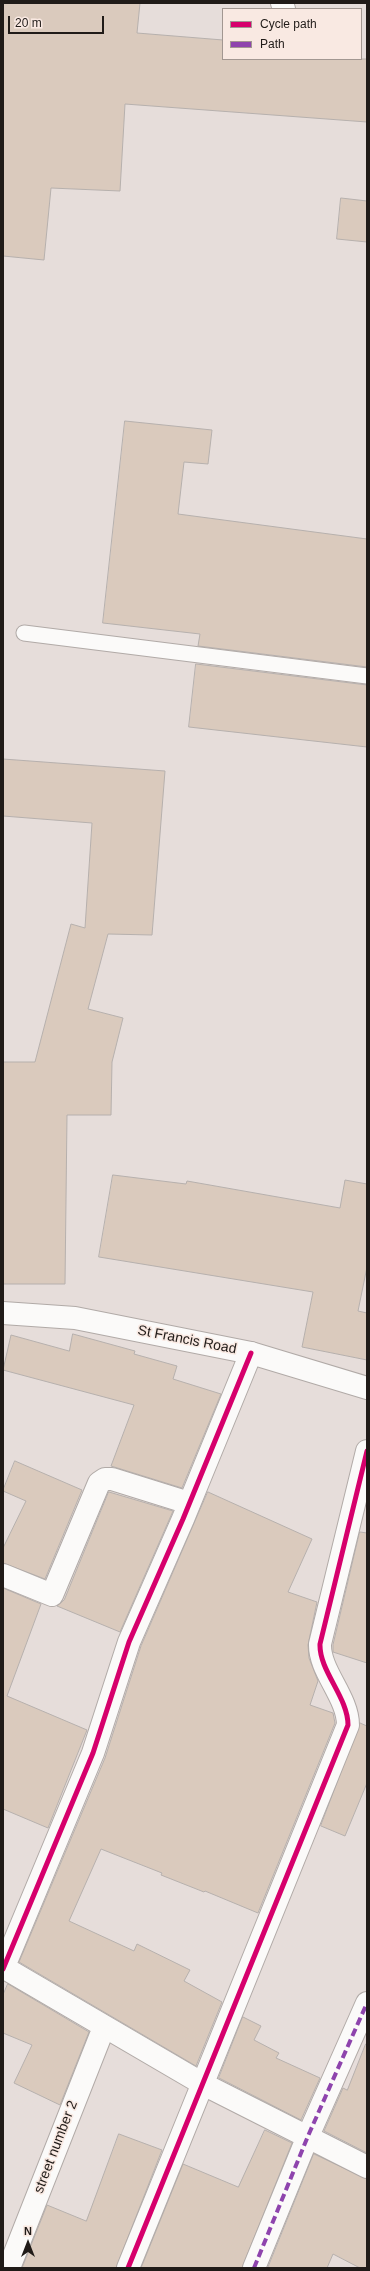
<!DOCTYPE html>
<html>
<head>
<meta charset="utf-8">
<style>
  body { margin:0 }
  #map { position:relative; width:370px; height:2271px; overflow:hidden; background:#e6ddda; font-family:Helvetica,sans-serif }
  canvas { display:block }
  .frame { position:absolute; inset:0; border:4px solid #201b18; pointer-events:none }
  .legend { position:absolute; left:222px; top:8px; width:140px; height:52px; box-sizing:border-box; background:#f9e9e2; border:1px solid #a29791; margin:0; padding:5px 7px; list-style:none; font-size:12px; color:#201b18 }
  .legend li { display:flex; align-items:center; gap:8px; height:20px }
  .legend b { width:20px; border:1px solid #a29791 }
  .north { position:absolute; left:8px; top:2223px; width:40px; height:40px; -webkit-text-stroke:3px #f9e9e2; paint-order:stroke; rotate:0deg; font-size:11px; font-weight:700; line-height:16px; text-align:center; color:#201b18 }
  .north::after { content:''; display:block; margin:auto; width:14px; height:18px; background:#201b18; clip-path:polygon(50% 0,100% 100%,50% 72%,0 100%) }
  .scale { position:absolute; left:8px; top:16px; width:96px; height:18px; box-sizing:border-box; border:2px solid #201b18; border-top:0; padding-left:5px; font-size:12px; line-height:14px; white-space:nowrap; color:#201b18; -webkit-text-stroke:3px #f9e9e2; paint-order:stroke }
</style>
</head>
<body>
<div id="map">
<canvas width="370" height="2271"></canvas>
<div class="frame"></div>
<ul class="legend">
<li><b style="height:5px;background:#d6006c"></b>Cycle path</li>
<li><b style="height:5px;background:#8e44ad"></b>Path</li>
</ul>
<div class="north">N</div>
<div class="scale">20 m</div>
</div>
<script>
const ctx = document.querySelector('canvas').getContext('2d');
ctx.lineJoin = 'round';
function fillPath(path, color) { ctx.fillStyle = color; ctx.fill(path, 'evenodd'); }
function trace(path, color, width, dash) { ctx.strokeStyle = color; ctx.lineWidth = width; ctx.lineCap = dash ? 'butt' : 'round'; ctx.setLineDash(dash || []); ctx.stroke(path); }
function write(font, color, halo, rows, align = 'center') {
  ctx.font = font + ' Helvetica,sans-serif'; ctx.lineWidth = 3; ctx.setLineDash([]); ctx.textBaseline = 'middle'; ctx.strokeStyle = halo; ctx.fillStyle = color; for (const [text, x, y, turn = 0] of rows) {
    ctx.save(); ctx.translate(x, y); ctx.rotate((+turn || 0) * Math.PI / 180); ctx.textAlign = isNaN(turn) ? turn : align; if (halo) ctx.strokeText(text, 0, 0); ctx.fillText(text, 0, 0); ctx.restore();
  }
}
const building = new Path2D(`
  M3 3H140L137 33 223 40V59H367V122L125 104 120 191 51 188 44 260 3 256Z
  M341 198 367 201V242L337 239Z
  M125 421 212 430 208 464 184 462 178 514 367 539V667L198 646 200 634 103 623Z
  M196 664 367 685V747L189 727Z
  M3 759 165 771 152 935 108 934 88 1009 123 1018 112 1062 111 1115H67L65 1284H3V1062H35L71 924 85 928 92 823 3 816Z
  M113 1175 186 1184 187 1181 340 1208 345 1180 367 1184V1267L358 1311 367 1313V1360L302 1347 313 1292 99 1257Z
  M73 1334 135 1351 134 1354 177 1366 173 1379 221 1394 182 1488 111 1466 134 1405 3 1370 11 1335 69 1351Z
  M15 1461 82 1490 45 1579 3 1563V1548L26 1501 3 1491Z
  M109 1492 173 1511 120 1632 57 1606 64 1600Z
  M208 1492 312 1539 288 1592 317 1602 308 1645 309 1658 318 1681 310 1705 333 1713 335 1723 258 1913 205 1891 204 1892 161 1875 162 1873 101 1849 69 1921 134 1951 137 1944 190 1970 184 1981 222 2002 196 2066 19 1962 105 1758 141 1646Z
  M360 1532 367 1533V1663L333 1652V1645Z
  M3 1588 41 1604 7 1696 87 1730 48 1828 3 1809Z
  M360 1723 367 1726V1783L345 1836 321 1826Z
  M8 1984 89 2032 60 2105 14 2083 32 2045 3 2033V1995Z
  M243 2017 261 2026 254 2040 279 2053 276 2058 320 2078 301 2120 219 2078Z
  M366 2044H367V2153L324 2131 343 2088 347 2090Z
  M265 2130 292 2143 242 2268H141L183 2164 238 2187Z
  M119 2134 162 2150 116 2268H22L47 2205 86 2221Z
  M314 2154 367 2179V2268H360L333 2254 327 2268H268Z`);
fillPath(building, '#dacabd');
trace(building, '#b6b0ad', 1);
const service = new Path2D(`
  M24 633 367 676`);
const minor = new Path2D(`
  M282 3 284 9
  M3 1575 52 1595 99 1483 105 1479H112L189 1503
  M3 1967 203 2084 367 2167
  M3 1969 93 1753 129 1642 183 1519 251 1353
  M9 2268 104 2027
  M128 2268 348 1725C348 1697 319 1671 320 1644L367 1451
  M254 2268 308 2136 367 2003`);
const tertiary = new Path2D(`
  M3 1313 75 1318 251 1353 367 1388`);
trace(service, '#b1aaa7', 17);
trace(minor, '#b1aaa7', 24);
trace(tertiary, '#b1aaa7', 24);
trace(service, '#fbfaf9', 15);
trace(minor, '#fbfaf9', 22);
trace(tertiary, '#fbfaf9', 22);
trace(new Path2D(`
  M254 2268 308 2136 367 2003`), '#8e44ad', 4, [8, 4]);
trace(new Path2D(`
  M3 1969 93 1753 129 1642 183 1519 251 1353
  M128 2268 348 1725C348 1697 319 1671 320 1644L367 1451`), '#d6006c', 5);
write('14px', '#201b18', '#f9e9e2', [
  ["St Francis Road",187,1340,11],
  ["street number 2",56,2147,-69]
]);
</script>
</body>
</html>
